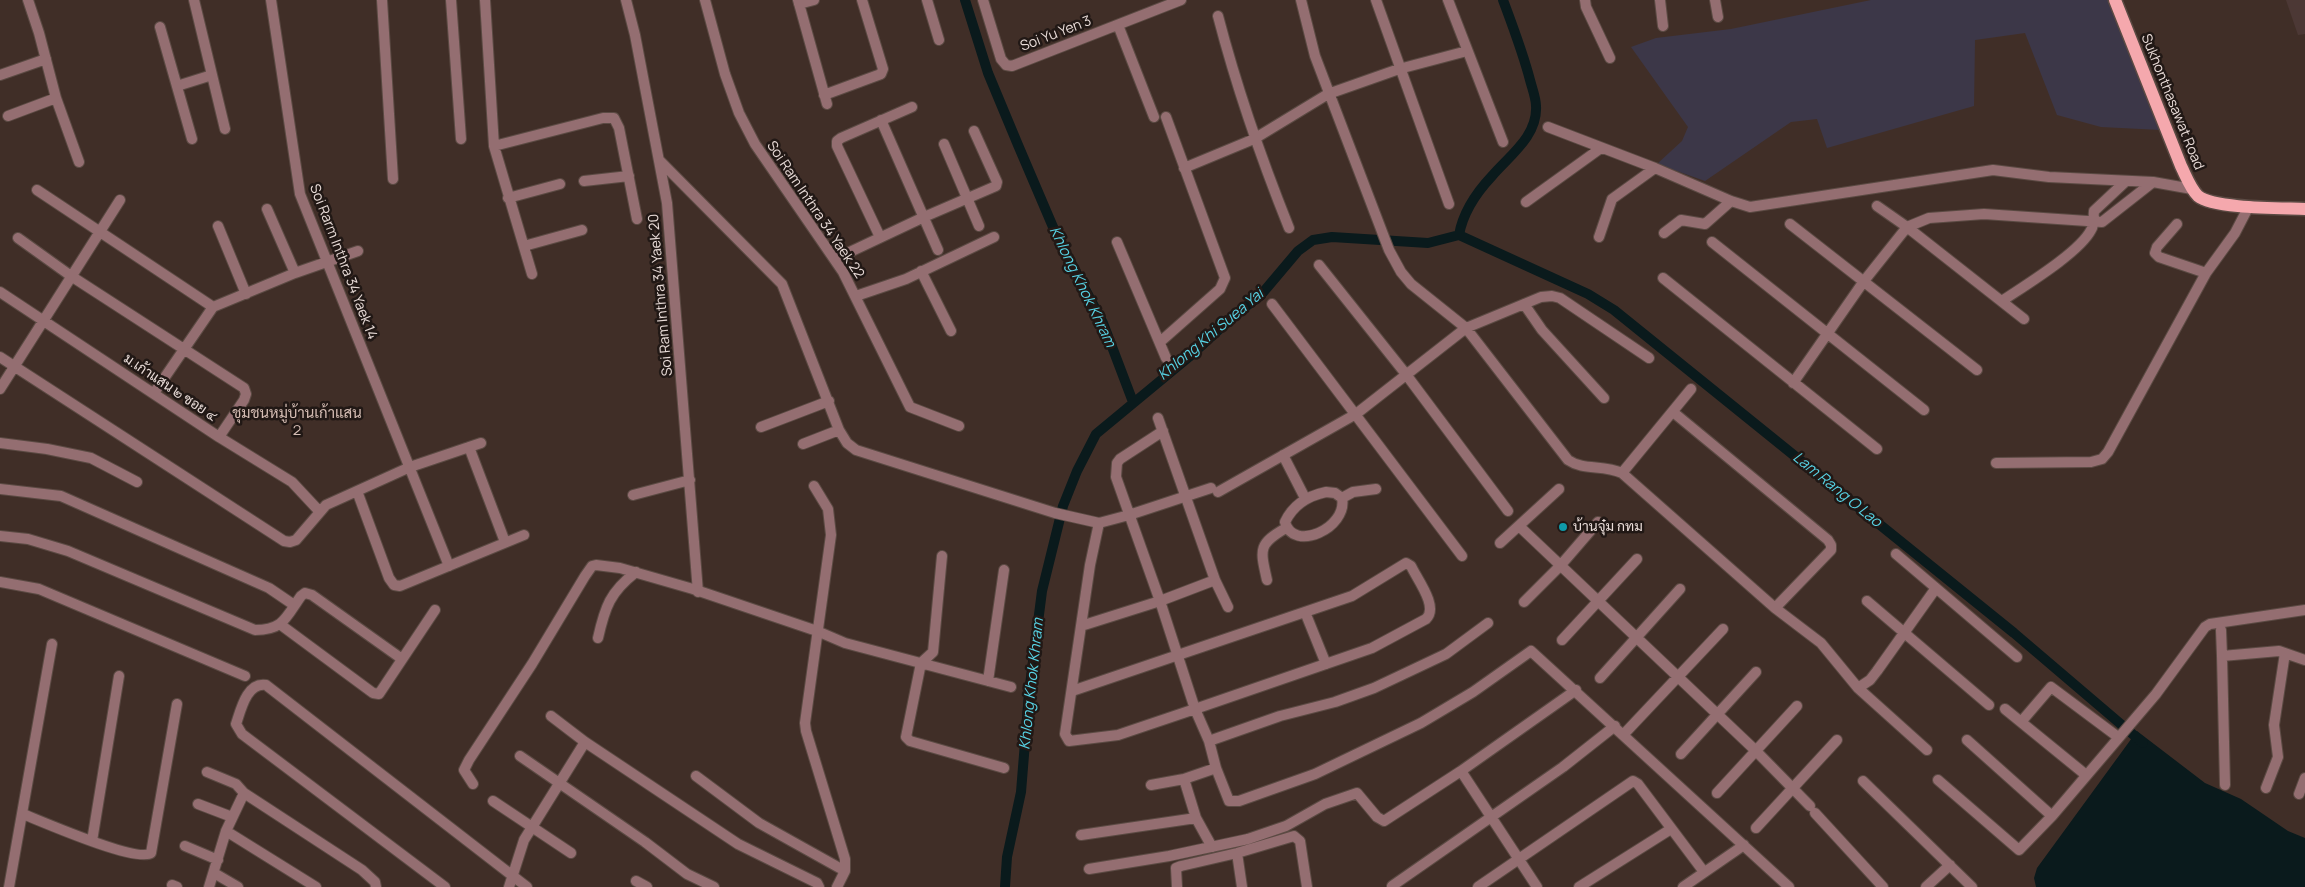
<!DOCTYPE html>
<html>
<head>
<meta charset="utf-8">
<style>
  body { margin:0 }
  canvas { display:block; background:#402e27 }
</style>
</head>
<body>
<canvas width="2305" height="887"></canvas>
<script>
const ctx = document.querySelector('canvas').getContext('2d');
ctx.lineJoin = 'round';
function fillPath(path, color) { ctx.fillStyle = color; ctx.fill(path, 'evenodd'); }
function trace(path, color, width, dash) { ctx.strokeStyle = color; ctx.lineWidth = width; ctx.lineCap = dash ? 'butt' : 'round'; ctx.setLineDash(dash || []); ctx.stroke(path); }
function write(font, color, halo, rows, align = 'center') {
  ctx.font = font + ' Manrope,Sarabun,sans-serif'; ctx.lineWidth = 5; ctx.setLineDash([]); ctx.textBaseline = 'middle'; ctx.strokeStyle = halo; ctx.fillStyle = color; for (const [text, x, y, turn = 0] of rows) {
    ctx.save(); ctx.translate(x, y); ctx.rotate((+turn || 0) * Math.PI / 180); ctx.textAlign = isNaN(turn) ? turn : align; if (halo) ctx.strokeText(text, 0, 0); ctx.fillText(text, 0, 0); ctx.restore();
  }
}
fillPath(new Path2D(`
  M1871 0H2109L2161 130 2101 127 2057 115 2025 33 1975 40 1974 106 1827 148 1817 119 1791 122 1705 181 1657 164 1682 141 1688 127 1631 47 1656 38 1731 29Z`), '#3c3748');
fillPath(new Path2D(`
  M2286 0H2305V34L2298 35Z`), '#4c3835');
fillPath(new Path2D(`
  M2137 731 2205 783 2241 799 2288 831 2305 838V887H2036L2034 878 2037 868Z`), '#0a1a1c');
trace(new Path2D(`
  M965 0 988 73 1018 145 1056 234 1103 323 1133 402
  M1459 235 1588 294 1614 310 2014 633 2143 743
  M1459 235C1463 212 1476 193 1492 176 1509 156 1538 136 1536 106 1536 98 1532 88 1530 80 1523 53 1513 27 1503 0
  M1005 887 1007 857 1021 792 1029 693 1042 591 1063 506 1077 471 1096 434 1189 357 1237 313 1260 296 1298 251 1313 240 1332 237 1428 243 1459 235`), '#0a1a1c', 10);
const minor = new Path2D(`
  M28 0 39 33 56 98 79 162
  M194 0 225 129
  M271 0 300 194 449 566
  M382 0 393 179
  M451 0 461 139
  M485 0 494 146 532 274
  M626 0 635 35 667 203 698 592
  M705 0 725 74 739 113 755 144 843 272 910 407 959 426
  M798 0 827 104
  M927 0 939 40
  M983 0 1001 59 1006 65 1012 66 1181 0
  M1301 0 1315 56 1389 250 1401 272 1411 284 1466 328 1568 460C1584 471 1603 464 1622 473L1775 608 1821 643 1858 688 1927 750
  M1376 0 1449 204
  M1448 0 1503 142
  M1585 0 1586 7 1610 58
  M1660 0 1663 26
  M1715 0 1718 17
  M799 4 814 0
  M1218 16C1237 89 1261 158 1289 228
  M1118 25 1154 117
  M160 27 192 139
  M0 75 46 59
  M177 86 212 75
  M824 95 881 74 883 69 862 0
  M8 116 56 98
  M881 120 938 250
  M1548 127 1655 168 1731 201 1750 207 1993 170 2049 177 2153 182 2192 189
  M944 144 979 226
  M494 146 603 118H614L619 128 637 219
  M660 161 782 284 839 430 847 443 856 450 1055 513 1099 523 1129 515 1211 488
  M1184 168 1254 139 1328 94 1399 69 1467 51
  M584 181 629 176
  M37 190 213 307
  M508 198 560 184
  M1526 202 1601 148
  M1877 206 1907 227 2024 319
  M267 209 295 273
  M1790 224 1977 370
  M2177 224 2157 247 2155 253 2159 257 2206 273
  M218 226 246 294
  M1664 233 1681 220 1705 224 1731 201
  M880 237 837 146V141L841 138 912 107
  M1599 237 1612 199 1655 168
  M18 238 71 276 244 388 246 394 244 400 219 437
  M1117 242 1166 358
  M1712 242 1924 410
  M524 246 582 230
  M835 259 924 217 996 186 997 182 974 131
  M1319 265 1405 373 1508 511
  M921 271 951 331
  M1663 278 1877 449
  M0 292 219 437 292 482 320 512
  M856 296 906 279 994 237
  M2002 301C2024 286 2079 253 2091 230 2095 224 2093 218 2094 211L2126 181
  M1272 304 1462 556
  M1524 304 1542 330 1604 398
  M1160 342 1220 289 1225 278 1166 117
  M0 357 284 541 290 542 296 540 326 505 410 467 481 443
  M1793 383 1864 281 1907 227 1929 218 1984 214 2102 222 2153 182
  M0 389 120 200
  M154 393 213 307 295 273 358 251
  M1673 412 1828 540 1831 545V550L1775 608
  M1158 418 1215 580 1228 607
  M761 427 829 401
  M1163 431 1120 459 1117 463 1116 477 1160 601 1195 709 1209 741 1216 768 1229 801H1239L1315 774 1421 723 1473 692 1531 651 1789 887
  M0 443 47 449 91 458 137 482
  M803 444 839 430
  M469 447 505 542
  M1283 455 1305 498
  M1996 463 2091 462 2102 459 2108 452 2206 273 2235 233 2249 206
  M1622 473 1691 389
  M814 486 828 509 831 535 805 723 806 731 845 859V871L837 887
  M0 489 61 496 269 588 294 605
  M357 491 389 578 394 585 400 586 524 535
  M1218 492 1356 414 1466 328 1541 297 1552 296 1560 298 1649 358
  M1326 492 1335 493 1342 498C1348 528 1293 553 1285 522 1293 505 1307 496 1326 492Z
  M633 495 690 480
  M1342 498 1353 492 1376 489
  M1519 526 1755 750 1810 806
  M0 536 28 539 68 551 255 630C284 630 286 617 301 596L305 593 312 595 402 659
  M1500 543 1559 489
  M1896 554 2017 657
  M942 556 933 652 921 663 906 737 910 741 1004 768
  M1267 580C1260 549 1258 544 1286 528
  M0 582 39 589 245 676
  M1867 601 1989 705
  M1524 602 1560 566 1598 522
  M1305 612 1326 664
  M281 625 373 693 379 694 435 610
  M1081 626 1160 601 1215 580
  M2221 630 2222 656
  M598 638C605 607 610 592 636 572
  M1562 640 1637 559
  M1600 678 1680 589
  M988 681 1004 570
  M1858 688 1870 680 1877 671 1936 588
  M1072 691 1352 596 1406 563 1411 566C1417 579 1439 607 1426 619L1372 648 1195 709 1118 735 1069 741 1065 734 1090 565 1099 523
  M2005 709 2086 775
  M551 716 585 742 738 844 817 883 819 887
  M2021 722 2051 687 2118 737
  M1624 734 1723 629
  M1967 740 2052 816
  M1209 741 1280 716 1335 702 1374 688 1446 654 1488 623
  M1681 754 1756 672
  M520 756 645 842 687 874 714 887
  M1461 771 1537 887
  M207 772 236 784 244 793
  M696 776 759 823 845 871
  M1184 779 1196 818 1212 847
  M1938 780 2019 850 2052 816 2156 694 2205 627 2210 624 2305 610
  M1863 781 1972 887
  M473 784 464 770 469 760 532 664 585 576 592 566 596 565 620 568 693 589 817 631 845 643 1011 687
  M1151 785 1184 779 1216 768
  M2225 785 2222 656 2279 651 2305 660
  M2266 788 2278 757 2274 725 2285 653
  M1717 793 1797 706
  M2299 794 2305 778
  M493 801 571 853
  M198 804 232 817
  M1815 813 1883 887
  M23 814C43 822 137 863 151 853L177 704
  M1756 828 1837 740
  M226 831 316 887
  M1081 835 1196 818
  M92 841 119 676
  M185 846 218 860
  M1237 853 1242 887
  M1089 869 1169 856 1248 839 1286 826 1325 804 1357 793 1377 817 1384 821 1461 771 1576 690
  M214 873 238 887
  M636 881 647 887
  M172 885 177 887
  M1392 886 1563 767 1615 726
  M9 887 52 644
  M209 887 226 831 244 793 362 870 375 882 376 887
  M445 887 242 734 236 724C241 709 247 682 266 685L527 887
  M509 887 524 840 585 742
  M1177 887 1176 868 1181 866 1237 853 1294 836 1300 841 1307 887
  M1478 887 1633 781 1638 784 1704 872
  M1579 887 1671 829
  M1683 887 1744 845
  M1926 887 1950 865`);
const major = new Path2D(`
  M2115 0 2181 166C2186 176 2190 188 2198 196 2214 209 2282 208 2305 209`);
trace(minor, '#5b4a43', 12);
trace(major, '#5b4a43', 15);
trace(minor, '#946e71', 10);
trace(major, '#f5a8ad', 12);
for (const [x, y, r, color] of [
  [1563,527,5,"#0f9aa8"]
]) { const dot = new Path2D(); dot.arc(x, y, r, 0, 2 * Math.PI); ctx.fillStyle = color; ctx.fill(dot); trace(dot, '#211815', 2); }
write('14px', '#e9dcd8', '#211815', [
  ["Soi Yu Yen 3",1056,34,-21],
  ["Sukhonthasawat Road",2172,102,68],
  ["Soi Ram Inthra 34 Yaek 22",815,210,56],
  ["Soi Rarm Inthra 34 Yaek 14",343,262,69],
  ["Soi Ram Inthra 34 Yaek 20",661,295,-95],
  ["ม.เก้าแสน ๒ ซอย ๔",170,388,34]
]);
write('14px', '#e9dcd8', '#211815', [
  ["บ้านจุ๋ม กทม",1573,527]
], 'left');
write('italic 15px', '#57d2e4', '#211815', [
  ["Khlong Khok Khram",1082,287,64],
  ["Khlong Khi Suea Yai",1211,335,-40],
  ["Lam Rang O Lao",1837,490,39],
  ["Khlong Khok Khram",1032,684,-84]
]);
write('15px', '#d5bdb4', '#211815', [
  ["ชุมชนหมู่บ้านเก้าแสน",297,414],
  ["2",297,431]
]);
</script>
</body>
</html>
